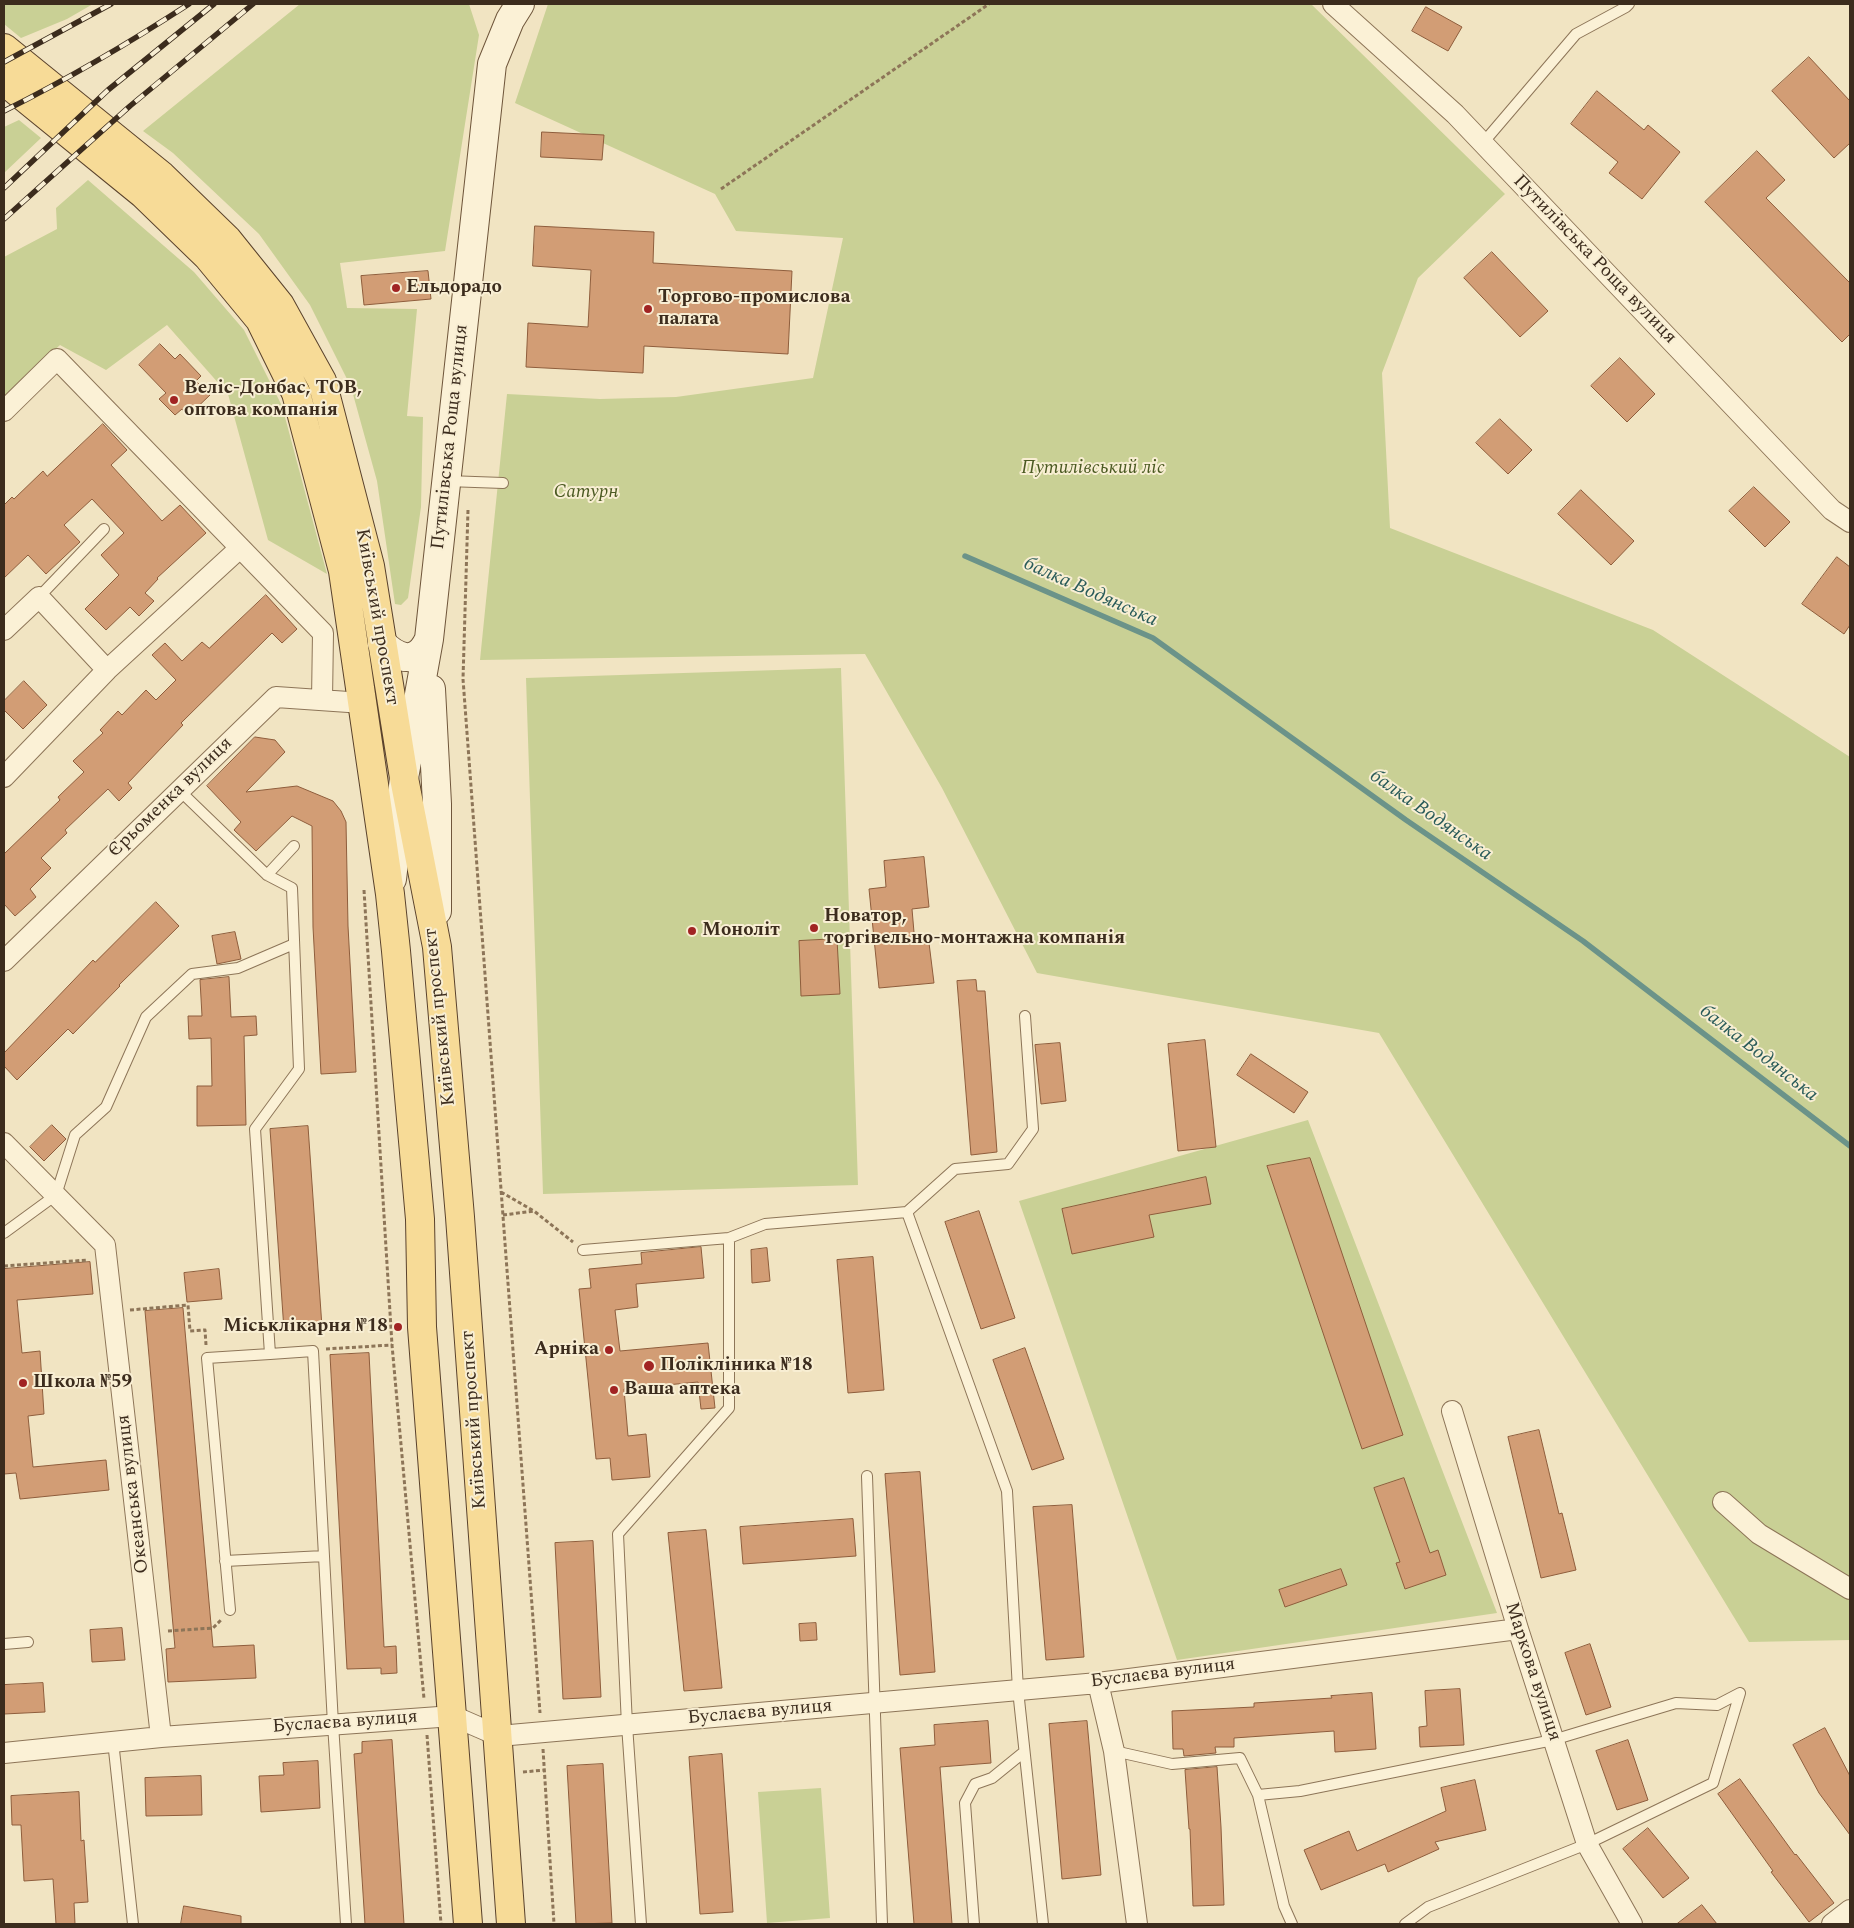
<!DOCTYPE html>
<html>
<head>
<meta charset="utf-8">
<style>
  body { margin:0 }
  #map { position:relative; width:1854px; height:1928px; overflow:hidden; background:#f1e4c2; font-family:Spectral,serif }
  canvas { display:block }
  .frame { position:absolute; inset:0; border:5px solid #3c2c1d; pointer-events:none }
</style>
</head>
<body>
<div id="map">
<canvas width="1854" height="1928"></canvas>
<div class="frame"></div>
</div>
<script>
const ctx = document.querySelector('canvas').getContext('2d');
ctx.lineJoin = 'round';
function fillPath(path, color) { ctx.fillStyle = color; ctx.fill(path, 'evenodd'); }
function trace(path, color, width, dash) { ctx.strokeStyle = color; ctx.lineWidth = width; ctx.lineCap = dash ? 'butt' : 'round'; ctx.setLineDash(dash || []); ctx.stroke(path); }
function write(font, color, halo, rows, align = 'center') {
  ctx.font = font + ' Spectral,serif'; ctx.lineWidth = 4; ctx.setLineDash([]); ctx.textBaseline = 'middle'; ctx.strokeStyle = halo; ctx.fillStyle = color; for (const [text, x, y, turn = 0] of rows) {
    ctx.save(); ctx.translate(x, y); ctx.rotate((+turn || 0) * Math.PI / 180); ctx.textAlign = isNaN(turn) ? turn : align; if (halo) ctx.strokeText(text, 0, 0); ctx.fillText(text, 0, 0); ctx.restore();
  }
}
fillPath(new Path2D(`
  M4 4H93L67 19 21 38 4 24Z
  M300 4H469L479 35 445 251 340 263 347 308 417 309 407 416 423 417 421 507 408 598 401 605 395 604 377 481 351 387 310 305 259 234 173 153 143 131Z
  M548 4H1311L1505 194 1418 278 1382 373 1390 528 1653 630 1850 757V1640L1749 1642 1379 1033 1037 973 942 788 865 654 480 660 507 394 600 399 676 397 813 378 843 238 736 231 715 194 515 103Z
  M19 120 41 138 4 173V127Z
  M88 180 194 272 244 330 282 406 327 574 268 540 228 394 167 325 106 370 60 345 4 397V257L57 229 56 208Z
  M841 668 858 1185 543 1194 526 678Z
  M1308 1120 1497 1613 1177 1660 1019 1201Z
  M821 1788 830 1918 767 1923 758 1792Z`), '#c9d095');
trace(new Path2D(`
  M965 556 1153 638 1406 820 1583 941 1850 1146`), '#6b9389', 5.5);
const building = new Path2D(`
  M1426 7 1462 27 1448 51 1412 31Z
  M1809 57 1850 101V143L1834 158 1772 91Z
  M1597 91 1644 130 1648 125 1680 152 1642 199 1609 173 1618 162 1571 124Z
  M542 132 604 135 602 160 541 157Z
  M1757 151 1785 180 1766 198 1850 283V334L1842 342 1705 202Z
  M535 226 654 232 653 263 792 271 788 354 644 346 643 373 526 367 528 323 588 327 591 270 533 266Z
  M1492 252 1548 311 1520 337 1464 278Z
  M428 271 431 299 364 305 361 276Z
  M160 344 175 359 180 354 201 376 196 381 210 395 188 416 182 409 175 415 159 399 166 393 139 365Z
  M1620 358 1655 394 1627 422 1591 386Z
  M1500 419 1532 450 1508 474 1476 443Z
  M103 424 127 450 111 465 162 521 180 505 206 533 157 578 158 579 145 593 154 601 139 616 130 607 106 630 85 609 119 575 101 555 124 533 92 499 64 525 80 542 46 574 28 555 4 578V505L12 497 14 499 43 471 47 476Z
  M1754 487 1790 522 1765 547 1729 511Z
  M1581 490 1634 541 1611 565 1558 514Z
  M1837 557 1850 567V625L1844 634 1802 604Z
  M266 595 297 629 282 643 272 633 181 723 183 725 128 783 132 788 119 801 108 789 65 830 67 833 41 858 51 868 30 889 36 897 15 916 4 904V854L60 800 58 797 84 772 73 761 103 733 100 730 118 711 122 715 146 690 156 700 176 680 152 655 165 643 182 661 202 642 209 648Z
  M24 681 47 705 23 729 4 710V701Z
  M255 737 275 740 285 752 246 792 297 786 333 801 341 811 346 822 348 926 356 1072 321 1074 313 927 312 826 292 816 256 851 234 830 241 822 207 786Z
  M924 857 929 907 912 909 915 944 929 943 934 983 879 988 869 889 886 887 884 861Z
  M156 902 179 926 119 985 120 986 73 1034 68 1029 17 1080 4 1066V1053L93 960 95 962Z
  M235 932 241 959 217 964 212 936Z
  M837 939 840 994 801 996 799 941Z
  M229 977 231 1017 256 1016 257 1035 244 1036 246 1125 197 1126V1086H212L211 1038 189 1039 188 1016H202L200 980Z
  M976 980 977 991H985L997 1152 971 1155 957 981Z
  M1205 1040 1216 1147 1178 1151 1168 1044Z
  M1060 1043 1066 1101 1041 1104 1035 1045Z
  M1251 1054 1308 1092 1294 1113 1237 1075Z
  M52 1125 66 1139 44 1161 30 1147Z
  M308 1126 322 1327 284 1330 270 1129Z
  M1310 1158 1403 1435 1362 1449 1267 1166Z
  M1206 1177 1211 1204 1149 1215 1154 1237 1072 1254 1062 1209Z
  M979 1211 1015 1318 981 1329 945 1222Z
  M701 1247 704 1278 636 1284 638 1307 615 1310 620 1351 708 1343 715 1408 701 1409 698 1382 624 1389 628 1436 646 1434 650 1477 612 1480 610 1458 596 1459 579 1289 591 1288 589 1269 642 1264 641 1253Z
  M767 1248 770 1281 752 1283 751 1250Z
  M873 1257 884 1390 848 1393 837 1260Z
  M90 1262 93 1294 17 1300 22 1353 40 1351 44 1414 28 1416 33 1467 106 1460 109 1490 20 1499 16 1473 4 1474V1269Z
  M219 1269 222 1299 187 1302 184 1273Z
  M183 1308 213 1647 254 1645 256 1678 168 1682 166 1649 175 1648 145 1311Z
  M1025 1348 1064 1459 1032 1470 993 1360Z
  M369 1353 384 1647 396 1646 397 1673 381 1674V1668L347 1669 330 1355Z
  M1539 1430 1559 1514 1562 1513 1576 1570 1541 1578 1508 1437Z
  M920 1472 935 1672 900 1675 885 1474Z
  M1404 1478 1430 1553 1438 1550 1446 1575 1405 1589 1396 1563 1400 1562 1374 1488Z
  M1072 1505 1084 1657 1046 1660 1033 1507Z
  M853 1519 856 1556 743 1564 740 1527Z
  M706 1530 722 1688 684 1691 668 1533Z
  M593 1541 601 1697 563 1699 555 1543Z
  M1341 1569 1347 1585 1285 1607 1279 1590Z
  M816 1623 817 1640 800 1641 799 1624Z
  M122 1628 125 1660 92 1662 90 1630Z
  M1590 1644 1611 1707 1586 1715 1565 1653Z
  M43 1683 45 1712 4 1714V1685Z
  M1460 1689 1464 1745 1420 1747 1419 1727 1427 1726 1425 1691Z
  M1372 1693 1376 1749 1335 1752 1334 1731 1234 1738V1747H1215L1216 1753 1184 1756 1183 1749H1173L1172 1711 1254 1707V1703L1332 1698 1331 1696Z
  M988 1721 991 1763 940 1767 952 1924H914L900 1748 935 1745 934 1725Z
  M1087 1721 1101 1875 1062 1879 1049 1724Z
  M1825 1728 1850 1776V1835L1819 1793 1793 1745Z
  M392 1740 404 1924H365L354 1754 362 1753V1742Z
  M1628 1740 1648 1800 1617 1810 1596 1751Z
  M722 1754 733 1912 700 1914 689 1757Z
  M318 1761 320 1808 261 1812 259 1776 284 1775 283 1763Z
  M603 1764 612 1923 576 1924 567 1766Z
  M1217 1767 1221 1827 1224 1905 1193 1906 1190 1829H1189L1185 1770Z
  M201 1776 202 1815 146 1816 145 1778Z
  M1740 1779 1795 1855 1796 1854 1834 1903 1809 1922 1771 1872 1773 1871 1718 1794Z
  M1475 1780 1486 1830 1435 1842 1439 1849 1388 1872 1385 1864 1321 1890 1304 1850 1349 1831 1357 1851 1446 1811 1441 1788Z
  M79 1792 81 1841 84 1840 88 1902 74 1903 75 1924H56L53 1879 24 1881 21 1825H12L11 1796Z
  M1648 1828 1689 1878 1663 1898 1623 1849Z
  M1702 1905 1717 1924H1677Z
  M184 1906 241 1916V1924H181Z`);
fillPath(building, '#d29d75');
trace(building, '#8e5d3c', 1);
const lane = new Path2D(`
  M1483 143 1576 34 1626 7 1629 4
  M447 481 503 483
  M39 597 104 529
  M179 790 267 875 292 888 299 1069 255 1129 270 1354 313 1351 333 1724 346 1924
  M267 875 294 846
  M907 1212 1007 1491 1018 1690 1043 1924
  M4 1233 56 1195 75 1135 106 1107 146 1017 192 974 238 968 294 944
  M583 1250 729 1238
  M867 1476 882 1924
  M225 1561 324 1556
  M230 1610 207 1358 270 1354
  M4 1644 28 1642
  M113 1741 133 1924
  M1114 1751 1172 1764 1240 1758 1258 1795 1300 1791 1553 1740 1676 1703 1717 1705 1740 1693
  M1258 1795 1284 1906 1292 1924
  M641 1924 627 1725 618 1534 729 1408V1238L765 1224 907 1212 955 1169 1008 1164 1033 1129 1025 1016
  M974 1924 965 1803 975 1784 992 1778 1024 1752
  M1405 1924 1428 1907 1587 1844 1713 1783 1740 1693`);
const street = new Path2D(`
  M1333 4 1455 114 1832 510 1850 522
  M4 411 57 359 323 633 322 700
  M4 630 39 597 107 670 4 777
  M107 670 240 548
  M4 961 276 697 363 703
  M4 1143 105 1245 161 1737
  M1452 1411 1518 1629 1587 1844 1632 1924
  M1723 1502 1759 1534 1850 1589
  M1098 1683 1114 1751 1137 1924
  M4 1753 161 1737 453 1716 499 1736 1098 1683 1518 1629
  M1832 1924 1850 1910`);
const secondary = new Path2D(`
  M382 643C399 660 417 665 429 639
  M431 689 437 804V911
  M392 879 404 778 429 639 492 64 510 20 520 4`);
const primary = new Path2D(`
  M4 48 162 176 227 239 280 305 322 381 370 566 404 778 437 947 460 1217 511 1924
  M4 81 143 194 208 257 260 320 296 393 343 571 390 894 396 951 420 1219 422 1327 468 1924`);
trace(lane, '#8d7558', 12);
trace(street, '#8d7558', 22);
trace(secondary, '#6f563b', 30);
trace(primary, '#5a422c', 30);
trace(new Path2D(`
  M721 189 989 4
  M468 510 463 679 540 1713
  M364 890 392 1345 424 1699
  M501 1192 534 1211
  M503 1215 534 1211 573 1242
  M4 1266 88 1260
  M130 1310 188 1305 190 1331 205 1330 206 1345
  M326 1349 392 1345
  M168 1631 213 1628 221 1620
  M427 1735 441 1924
  M543 1749 554 1924
  M523 1772 544 1770`), '#8d7558', 3, [4, 2.5]);
trace(lane, '#fbf1d6', 10);
trace(street, '#fbf1d6', 20);
trace(secondary, '#fbf1d6', 28);
trace(primary, '#f7db97', 28);
const rail = new Path2D(`
  M4 62 111 4
  M4 111C68 79 129 43 189 4
  M4 188 108 90 214 4
  M4 219 130 106 253 4`);
trace(rail, '#3c2c1d', 5.5);
trace(rail, '#f8eed3', 4, [11]);
for (const [x, y, r, color] of [
  [396,288,5,"#a12423"],
  [648,309,5,"#a12423"],
  [174,400,5,"#a12423"],
  [814,928,5,"#a12423"],
  [692,931,5,"#a12423"],
  [398,1327,5,"#a12423"],
  [609,1350,5,"#a12423"],
  [649,1366,6,"#a12423"],
  [23,1383,5,"#a12423"],
  [614,1390,5,"#a12423"]
]) { const dot = new Path2D(); dot.arc(x, y, r, 0, 2 * Math.PI); ctx.fillStyle = color; ctx.fill(dot); trace(dot, '#f8eed3', 2); }
write('19px', '#3c2c1d', '#f8eed3', [
  ["Путилівська Роща вулиця",1594,260,46],
  ["Путилівська Роща вулиця",451,437,-84],
  ["Київський проспект",376,617,80],
  ["Єрьоменка вулиця",171,798,-44],
  ["Київський проспект",441,1017,-96],
  ["Київський проспект",475,1420,-94],
  ["Океанська вулиця",134,1494,-97],
  ["Маркова вулиця",1532,1672,72],
  ["Буслаєва вулиця",1163,1674,-7],
  ["Буслаєва вулиця",760,1713,-5],
  ["Буслаєва вулиця",345,1723,-4]
]);
write('bold 19px', '#3c2c1d', '#f8eed3', [
  ["Ельдорадо",406,288],
  ["Торгово-промислова",658,298],
  ["палата",658,320],
  ["Веліс-Донбас, ТОВ,",184,389],
  ["оптова компанія",184,411],
  ["Новатор,",824,917],
  ["торгівельно-монтажна компанія",824,939],
  ["Моноліт",702,931],
  ["Міськлікарня №18",388,1327,"right"],
  ["Арніка",599,1350,"right"],
  ["Полікліника №18",660,1366],
  ["Школа №59",33,1383],
  ["Ваша аптека",624,1390]
], 'left');
write('italic 19px', '#4b5a22', '#f8eed3', [
  ["Путилівський ліс",1093,469],
  ["Сатурн",586,493]
]);
write('italic 20px', '#2b5c5a', '#f8eed3', [
  ["балка Водянська",1090,593,24],
  ["балка Водянська",1430,816,35],
  ["балка Водянська",1758,1054,38]
]);
</script>
</body>
</html>
